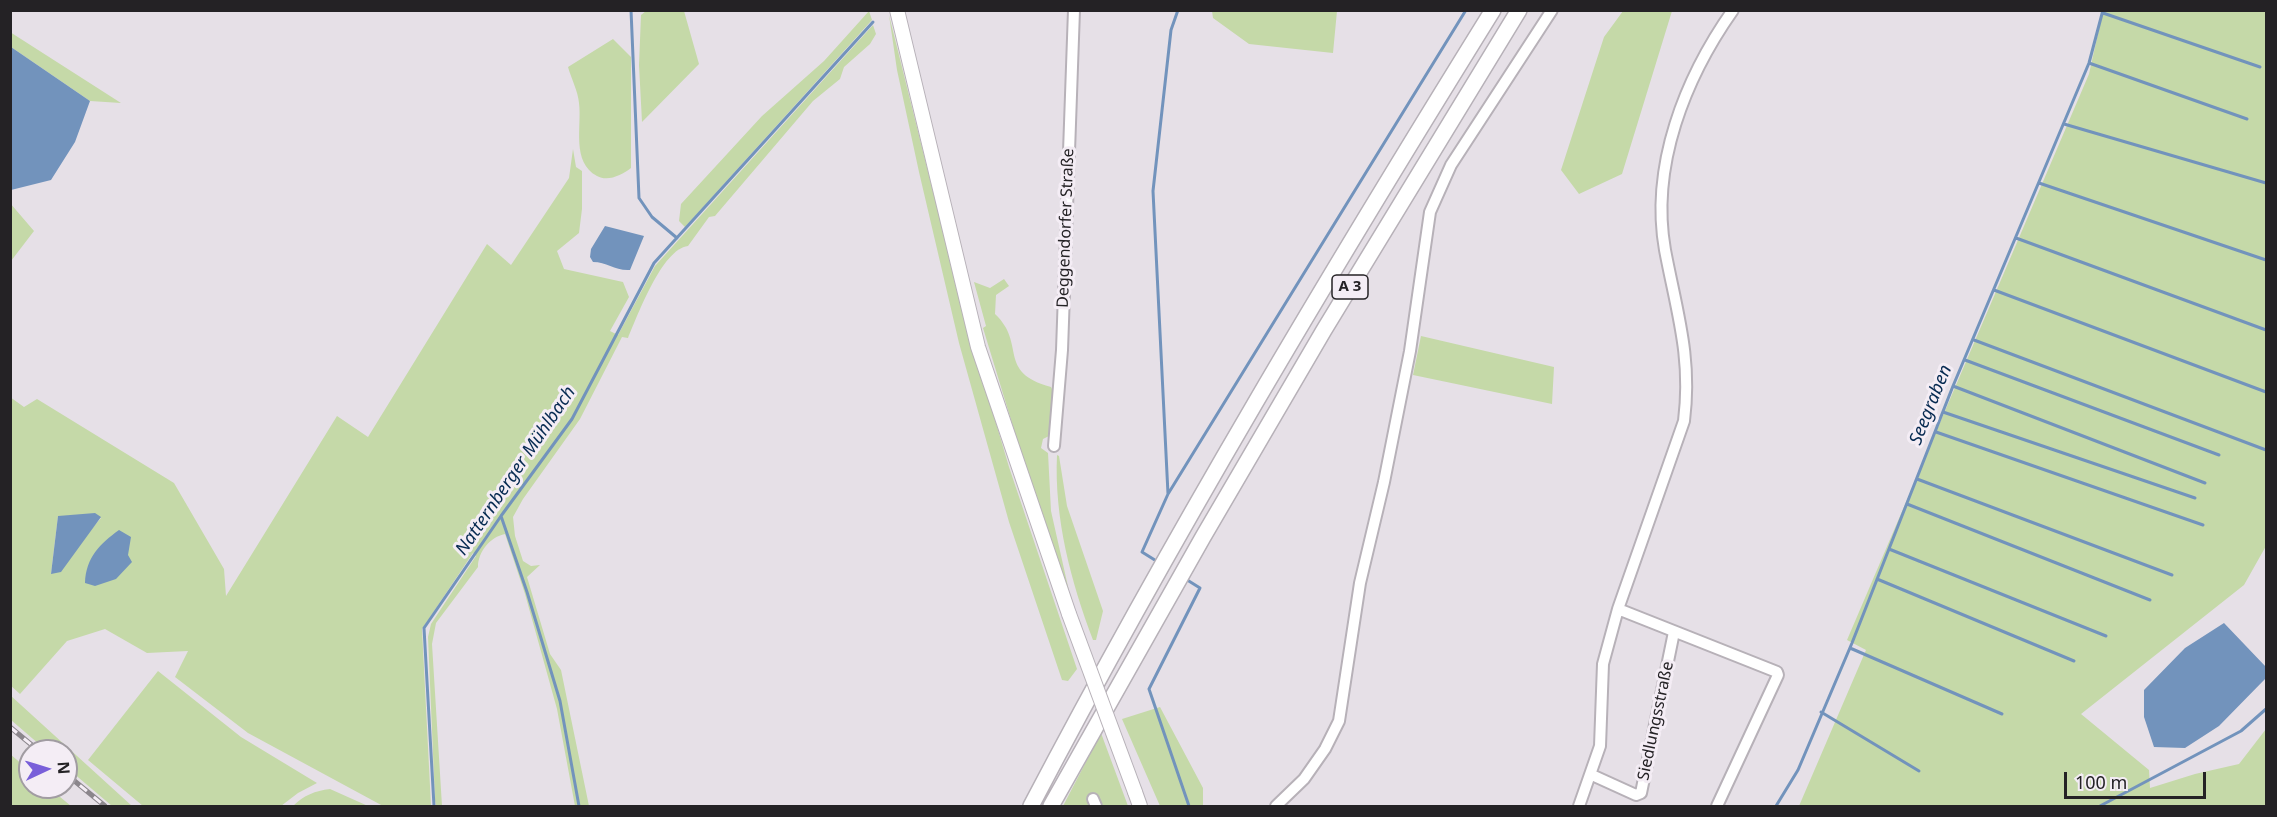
<!DOCTYPE html>
<html>
<head>
<meta charset="utf-8">
<style>
  body { margin:0 }
  #map { position:relative; width:2277px; height:817px; overflow:hidden; background:#e6e0e7; font-family:"Noto Sans",sans-serif }
  canvas { display:block }
  .frame { position:absolute; inset:0; border:12px solid #242225; pointer-events:none }
  .north { position:absolute; left:18px; top:739px; width:60px; height:60px; box-sizing:border-box; background:#f4edf5; border:2px solid #a19ca2; border-radius:50%; rotate:86deg; font-size:16px; font-weight:700; line-height:24px; text-align:center; color:#242225 }
  .north::after { content:''; display:block; margin:auto; width:21px; height:27px; background:#795fd9; clip-path:polygon(50% 0,100% 100%,50% 72%,0 100%) }
  .scale { position:absolute; left:2064px; top:772px; width:142px; height:27px; box-sizing:border-box; border:3px solid #242225; border-top:0; padding-left:8px; font-size:18px; line-height:21px; white-space:nowrap; color:#242225; -webkit-text-stroke:4px #f4edf5; paint-order:stroke }
</style>
</head>
<body>
<div id="map">
<canvas width="2277" height="817"></canvas>
<div class="frame"></div>
<div class="north">N</div>
<div class="scale">100 m</div>
</div>
<script>
const ctx = document.querySelector('canvas').getContext('2d');
ctx.lineJoin = 'round';
function fillPath(path, color) { ctx.fillStyle = color; ctx.fill(path, 'evenodd'); }
function trace(path, color, width, dash) { ctx.strokeStyle = color; ctx.lineWidth = width; ctx.lineCap = dash ? 'butt' : 'round'; ctx.setLineDash(dash || []); ctx.stroke(path); }
function write(font, color, halo, rows, align = 'center') {
  ctx.font = font + ' "Noto Sans",sans-serif'; ctx.lineWidth = 6; ctx.setLineDash([]); ctx.textBaseline = 'middle'; ctx.strokeStyle = halo; ctx.fillStyle = color; for (const [text, x, y, turn = 0] of rows) {
    ctx.save(); ctx.translate(x, y); ctx.rotate((+turn || 0) * Math.PI / 180); ctx.textAlign = isNaN(turn) ? turn : align; if (halo) ctx.strokeText(text, 0, 0); ctx.fillText(text, 0, 0); ctx.restore();
  }
}
fillPath(new Path2D(`
  M646 11H684L699 64 642 122 639 65 641 15Z
  M869 11 872 20 685 227 679 221 681 204 762 116 824 61Z
  M1212 11H1337L1333 53 1249 44 1213 18Z
  M1623 11H1672L1622 174 1579 194 1561 170 1604 37Z
  M2103 11H2266V546L2244 585 2081 714 2149 770 2150 788 2195 774 2239 764 2266 729V806H1799L1866 650 1847 640 2089 74Z
  M889 15 962 308 1009 467 1077 669 1068 681 1062 680 1009 522 959 343 919 172 897 70Z
  M873 25 876 34 870 44 844 67 840 79 813 101 715 216 709 217 688 246C662 249 638 315 628 338L622 337 580 419 523 499 513 517 515 536 523 561 531 566 540 565 527 577 550 654 561 670 589 806H575L557 709 525 594 505 534C490 537 478 552 478 567L436 623 432 644 442 806H436L435 800 428 637 431 624 476 556 473 553 422 629 431 806H383L248 733 175 677 188 651 147 653 105 629 67 641 20 694 10 685V397L24 407 37 399 174 483 224 569 226 596 337 416 368 437 487 244 511 265 569 178 573 149 576 167 582 171V209L579 233 557 251 564 269 623 282 629 297 610 331 618 335 655 266ZM58 516 101 518 51 574Z
  M10 32 121 103 90 101 11 47Z
  M613 39 631 57V168C622 175 608 182 597 176 571 162 582 127 579 103 578 91 571 78 568 67Z
  M10 203 34 231 11 261Z
  M1004 279 1009 286 996 295 995 314C1027 344 996 372 1051 387L1053 391 1051 435 1043 439 1041 448 1048 453 1051 511 1069 591 1015 433 983 328 986 326 974 282 990 288Z
  M1421 336 1554 367 1552 404 1413 375Z
  M1057 455 1059 456 1067 506 1103 611 1096 640H1093C1071 582 1054 518 1057 455Z
  M158 671 241 737 317 783 298 793 281 806H143L88 760Z
  M10 695 132 806H112L66 767V751H47L11 720Z
  M1160 707 1203 788V806H1160L1122 719Z
  M1101 733 1128 806H1095L1090 802 1087 806H1063Z
  M10 754 30 771V787H48L71 806H11Z
  M330 789 368 806H293C304 795 315 791 330 789Z`), '#c5d9a8');
fillPath(new Path2D(`
  M11 47 90 101 75 142 51 180 11 190Z
  M605 226 644 236 630 270C615 271 607 262 593 262L590 257 591 249Z
  M95 513 101 517 61 572 51 574 58 516Z
  M119 530 131 537 128 555 132 562 116 579 95 586 85 583C86 557 100 544 119 530Z
  M2224 623 2266 667V678L2219 726 2185 748 2154 747 2144 717V690L2185 648Z`), '#7293bc');
trace(new Path2D(`
  M631 10 639 198 652 217 677 238
  M2103 13 2260 67
  M2089 63 2247 119
  M2064 124 2266 183
  M2039 183 2266 260
  M2016 238 2266 330
  M1994 290 2266 392
  M1974 340 2266 450
  M1965 360 2219 455
  M1953 386 2205 483
  M1943 412 2195 498
  M1936 432 2203 525
  M1917 479 2172 575
  M1168 494 1466 10
  M1907 504 2150 600
  M501 516 527 592 560 701 579 806
  M1889 549 2106 636
  M1158 562 1142 552 1168 494 1153 191 1171 30 1178 10
  M1184 578 1200 588 1149 689 1189 806
  M1877 579 2074 661
  M1850 648 2002 714
  M1821 712 1919 771
  M434 806 424 628 501 516 572 419 654 263 873 22
  M1776 806 1798 770 1852 643 1953 386 2089 63 2103 10
  M2100 806 2241 731 2266 709`), '#7293bc', 3);
const minor = new Path2D(`
  M1054 446 1062 350 1074 10
  M1618 609 1777 672 1778 675 1717 806
  M1592 775 1636 795 1641 793 1674 632
  M1093 799 1096 806
  M1276 806 1304 779 1325 749 1339 721 1360 583 1384 482 1410 351 1430 212 1451 165 1552 10
  M1579 806 1600 746 1603 664 1618 609 1684 421C1692 357 1677 313 1665 250 1650 166 1685 78 1733 10`);
const major = new Path2D(`
  M897 10 978 347 1069 614
  M1135 792 1140 806`);
const highway = new Path2D(`
  M1031 806C1173 535 1331 271 1493 10
  M1051 806 1203 537 1324 330 1519 10`);
trace(minor, '#b7b1b8', 14);
trace(major, '#b7b1b8', 16);
trace(highway, '#b7b1b8', 18);
trace(minor, '#fff', 10);
trace(major, '#fff', 14);
trace(highway, '#fff', 15);
const rail = new Path2D(`
  M10 727 39 751
  M66 774 105 806`);
trace(rail, '#8b868c', 5);
trace(rail, '#f4edf5', 3, [9]);
const majorBridge = new Path2D(`
  M1069 614 1135 792`);
trace(majorBridge, '#b7b1b8', 16, []);
trace(majorBridge, '#fff', 14);
for (const [x, y, w] of [
  [1350,287,36]
]) { const box = new Path2D(); box.roundRect(x - w / 2, y - 12, w, 24, 4.5); ctx.fillStyle = '#f4edf5'; ctx.fill(box); trace(box, '#242225', 1.5); }
write('bold 15px', '#242225', null, [
  ["A 3",1350,287]
]);
write('16px', '#242225', '#f4edf5', [
  ["Deggendorfer Straße",1066,228,-88],
  ["Siedlungsstraße",1656,721,-78]
]);
write('italic 18px', '#062a51', '#f4edf5', [
  ["Seegraben",1931,405,-68],
  ["Natternberger Mühlbach",516,471,-56]
]);
</script>
</body>
</html>
